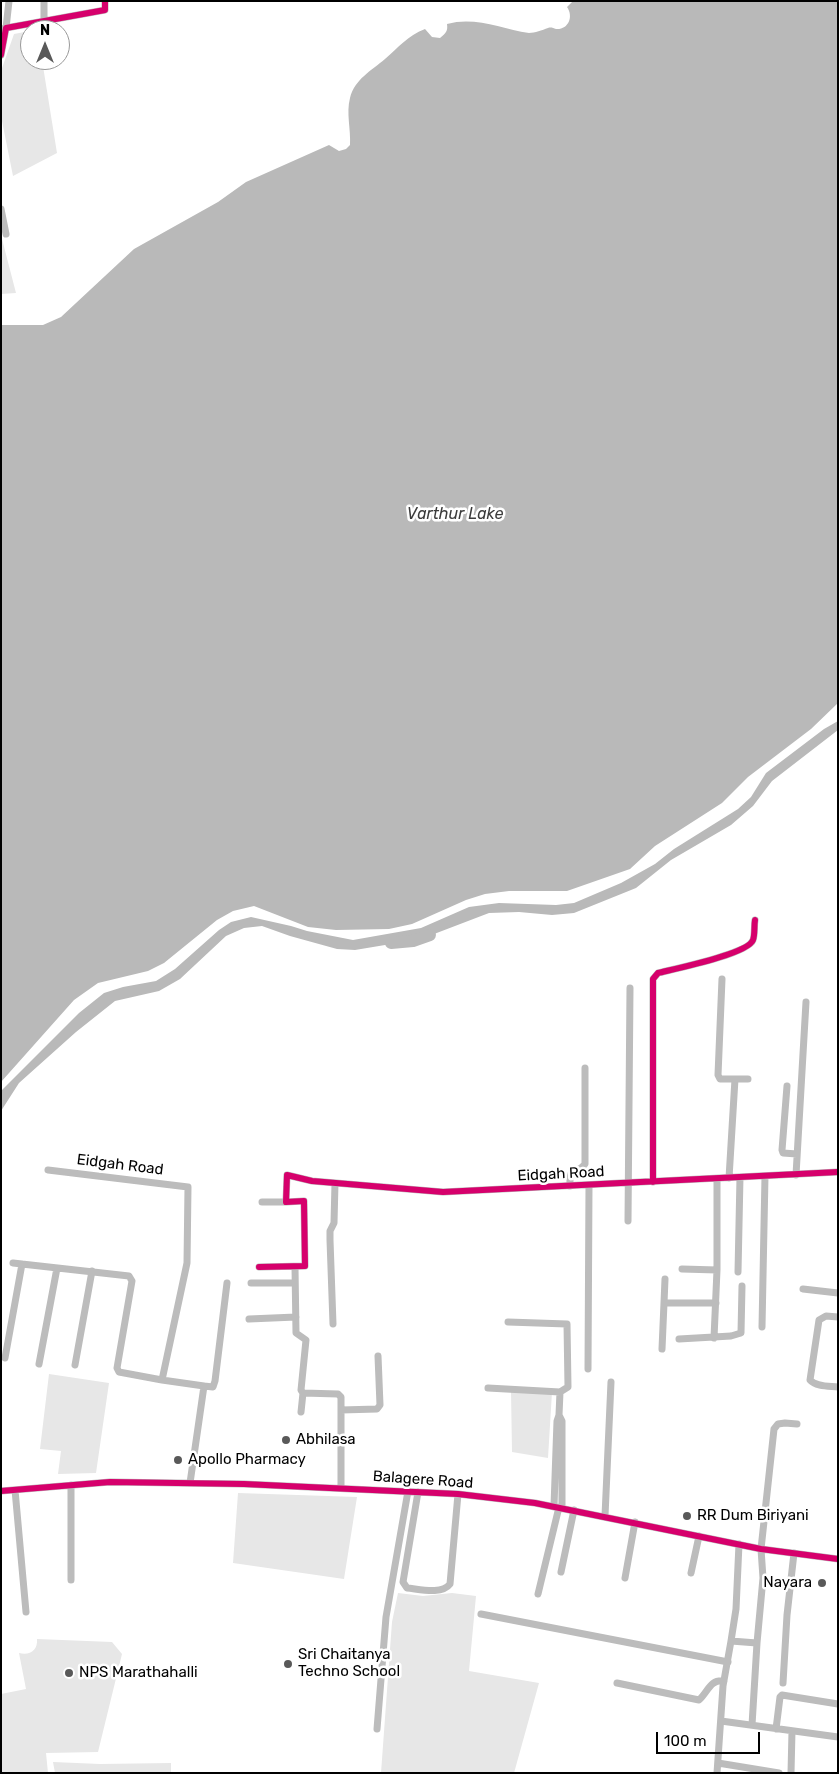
<!DOCTYPE html>
<html>
<head>
<meta charset="utf-8">
<style>
  body { margin:0 }
  #map { position:relative; width:839px; height:1774px; overflow:hidden; background:#fff; font-family:Rubik,sans-serif }
  canvas { display:block }
  .frame { position:absolute; inset:0; border:2px solid #000; pointer-events:none }
  .north { position:absolute; left:20px; top:20px; width:50px; height:50px; box-sizing:border-box; background:#fff; border:1px solid #999; border-radius:50%; rotate:0deg; font-size:14px; font-weight:700; line-height:20px; text-align:center; color:#000 }
  .north::after { content:''; display:block; margin:auto; width:18px; height:22px; background:#595959; clip-path:polygon(50% 0,100% 100%,50% 72%,0 100%) }
  .scale { position:absolute; left:656px; top:1732px; width:104px; height:22px; box-sizing:border-box; border:2px solid #000; border-top:0; padding-left:6px; font-size:15px; line-height:18px; white-space:nowrap; color:#000; -webkit-text-stroke:4px #fff; paint-order:stroke }
</style>
</head>
<body>
<div id="map">
<canvas width="839" height="1774"></canvas>
<div class="frame"></div>
<div class="north">N</div>
<div class="scale">100 m</div>
</div>
<script>
const ctx = document.querySelector('canvas').getContext('2d');
ctx.lineJoin = 'round';
function fillPath(path, color) { ctx.fillStyle = color; ctx.fill(path, 'evenodd'); }
function trace(path, color, width, dash) { ctx.strokeStyle = color; ctx.lineWidth = width; ctx.lineCap = dash ? 'butt' : 'round'; ctx.setLineDash(dash || []); ctx.stroke(path); }
function write(font, color, halo, rows, align = 'center') {
  ctx.font = font + ' Rubik,sans-serif'; ctx.lineWidth = 5; ctx.setLineDash([]); ctx.textBaseline = 'middle'; ctx.strokeStyle = halo; ctx.fillStyle = color; for (const [text, x, y, turn = 0] of rows) {
    ctx.save(); ctx.translate(x, y); ctx.rotate((+turn || 0) * Math.PI / 180); ctx.textAlign = isNaN(turn) ? turn : align; if (halo) ctx.strokeText(text, 0, 0); ctx.fillText(text, 0, 0); ctx.restore();
  }
}
fillPath(new Path2D(`
  M30 31V60H42L57 153 13 176 1 116V71L14 34Z
  M1 239H2L16 293 1 294Z
  M49 1374 109 1383 96 1473 58 1474 61 1451 40 1449Z
  M511 1391 552 1392 548 1458 512 1452Z
  M238 1493 357 1497 344 1579 233 1563Z
  M398 1593 423 1596 452 1593 476 1596 469 1671 539 1683 514 1773H381L392 1622Z
  M37 1639 112 1642 122 1654 98 1752 46 1753 48 1773H1V1694L26 1689 19 1653C30 1656 38 1650 37 1639Z
  M53 1762 100 1764 171 1763V1773H55Z`), '#e7e7e7');
fillPath(new Path2D(`
  M573 1H838V703L811 729 748 777 722 803 655 846 630 869 567 891H509L485 894 466 900 412 924 389 929 336 930 308 927 254 906 233 911 217 920 164 963 148 971 98 983 74 1000 1 1082V325H43L61 317 134 249 218 202 246 182 329 145 339 151 346 149 350 145C351 129 346 113 350 98 355 79 371 71 385 59 399 47 407 36 425 29L432 37 440 38C446 33 448 31 447 24 475 16 502 29 529 33 535 33 542 30 548 28 551 27 553 28 556 29 568 30 574 17 567 7Z
  M838 721V730L772 781 753 806 731 825 671 860 636 888 574 913 552 915 519 912 489 913 421 939 355 950 337 949 290 936 262 926 244 928 226 936 180 979 159 991 115 1001 76 1032 19 1083 1 1111V1091L79 1013 104 993 123 987 156 981 175 969 219 930 231 922 251 917 291 926 307 931 353 940 421 928 469 907 499 903 556 905 574 903 621 883 655 864 674 849 738 809 751 797 766 773 824 729Z`), '#b9b9b9');
trace(new Path2D(`
  M391 943 413 941 430 935`), '#b9b9b9', 12);
trace(new Path2D(`
  M44 1V22
  M1 29 6 28 9 1
  M1 55 6 28 105 10V1
  M1 209 6 234
  M722 979 718 1075 720 1079H748
  M787 1086 782 1150 783 1153 797 1154
  M48 1170 188 1187 187 1263 162 1380 204 1386
  M796 1175 806 1002
  M729 1178 735 1079
  M653 1182V979L658 973C674 969 748 954 753 940 755 935 754 926 755 920
  M570 1186C569 1163 576 1176 585 1164V1068
  M262 1202H286
  M628 1221 630 988
  M13 1263 129 1276 132 1281 117 1368 119 1372 162 1380
  M259 1267 305 1266 304 1201 286 1202 287 1175 312 1181 443 1192 838 1172
  M295 1267 296 1333 306 1340 301 1390 303 1393 338 1394 341 1397V1488
  M682 1269 717 1270
  M738 1272 740 1177
  M251 1283H295
  M803 1289 838 1293
  M664 1303 665 1279
  M838 1317 826 1316 819 1320 810 1380C816 1387 829 1386 838 1387
  M249 1319 296 1317
  M333 1324 330 1240V1231L334 1223 335 1183
  M762 1327 765 1176
  M714 1338 717 1270V1179
  M679 1339 731 1336 741 1333 742 1286
  M662 1349 664 1303H716
  M5 1358 22 1264
  M39 1364 57 1268
  M75 1365 92 1271
  M588 1369 589 1185
  M488 1388 560 1392 568 1387 567 1324 508 1322
  M341 1410 377 1409 380 1405 378 1356
  M301 1412 303 1393
  M559 1415 560 1392
  M190 1483 204 1386 213 1387 215 1381 227 1283
  M71 1485V1580
  M15 1490 26 1612
  M1 1491 110 1482 244 1484 458 1494 535 1503 761 1549 838 1559
  M418 1492 403 1582 407 1588C419 1589 442 1595 450 1584L458 1494
  M554 1506 557 1421 559 1415 562 1421V1508
  M605 1516 611 1382
  M561 1572 574 1510
  M691 1573 699 1536
  M625 1578 635 1522
  M538 1594 559 1507
  M481 1614 728 1662
  M731 1641 736 1609 739 1544
  M617 1683 699 1700C708 1692 710 1679 724 1681
  M783 1683 787 1615 794 1553
  M721 1721 838 1737
  M752 1725 757 1643
  M377 1729 386 1617 408 1491
  M776 1729 780 1697 782 1695 838 1704
  M718 1763 779 1773
  M717 1773 723 1686 731 1641 757 1643 763 1578 761 1549 774 1429 778 1424 785 1423 797 1424
  M791 1773 792 1731`), '#bcbcbc', 7);
trace(new Path2D(`
  M1 55 6 28 105 10V1
  M653 1182V979L658 973C674 969 748 954 753 940 755 935 754 926 755 920
  M259 1267 305 1266 304 1201 286 1202 287 1175 312 1181 443 1192 838 1172
  M1 1491 110 1482 244 1484 458 1494 535 1503 761 1549 838 1559`), '#d6006c', 6);
for (const [x, y, r, color] of [
  [286,1440,5,"#595959"],
  [178,1460,5,"#595959"],
  [687,1516,5,"#595959"],
  [822,1583,5,"#595959"],
  [288,1664,5,"#595959"],
  [69,1673,5,"#595959"]
]) { const dot = new Path2D(); dot.arc(x, y, r, 0, 2 * Math.PI); ctx.fillStyle = color; ctx.fill(dot); trace(dot, '#fff', 2); }
write('15px', '#000', '#fff', [
  ["Eidgah Road",120,1165,7],
  ["Eidgah Road",561,1174,-3],
  ["Balagere Road",423,1480,4]
]);
write('15px', '#000', '#fff', [
  ["Abhilasa",296,1440],
  ["Apollo Pharmacy",188,1460],
  ["RR Dum Biriyani",697,1516],
  ["Nayara",812,1583,"right"],
  ["Sri Chaitanya",298,1655],
  ["Techno School",298,1672],
  ["NPS Marathahalli",79,1673]
], 'left');
write('italic 16px', '#3c3c3c', '#fff', [
  ["Varthur Lake",455,514]
]);
</script>
</body>
</html>
